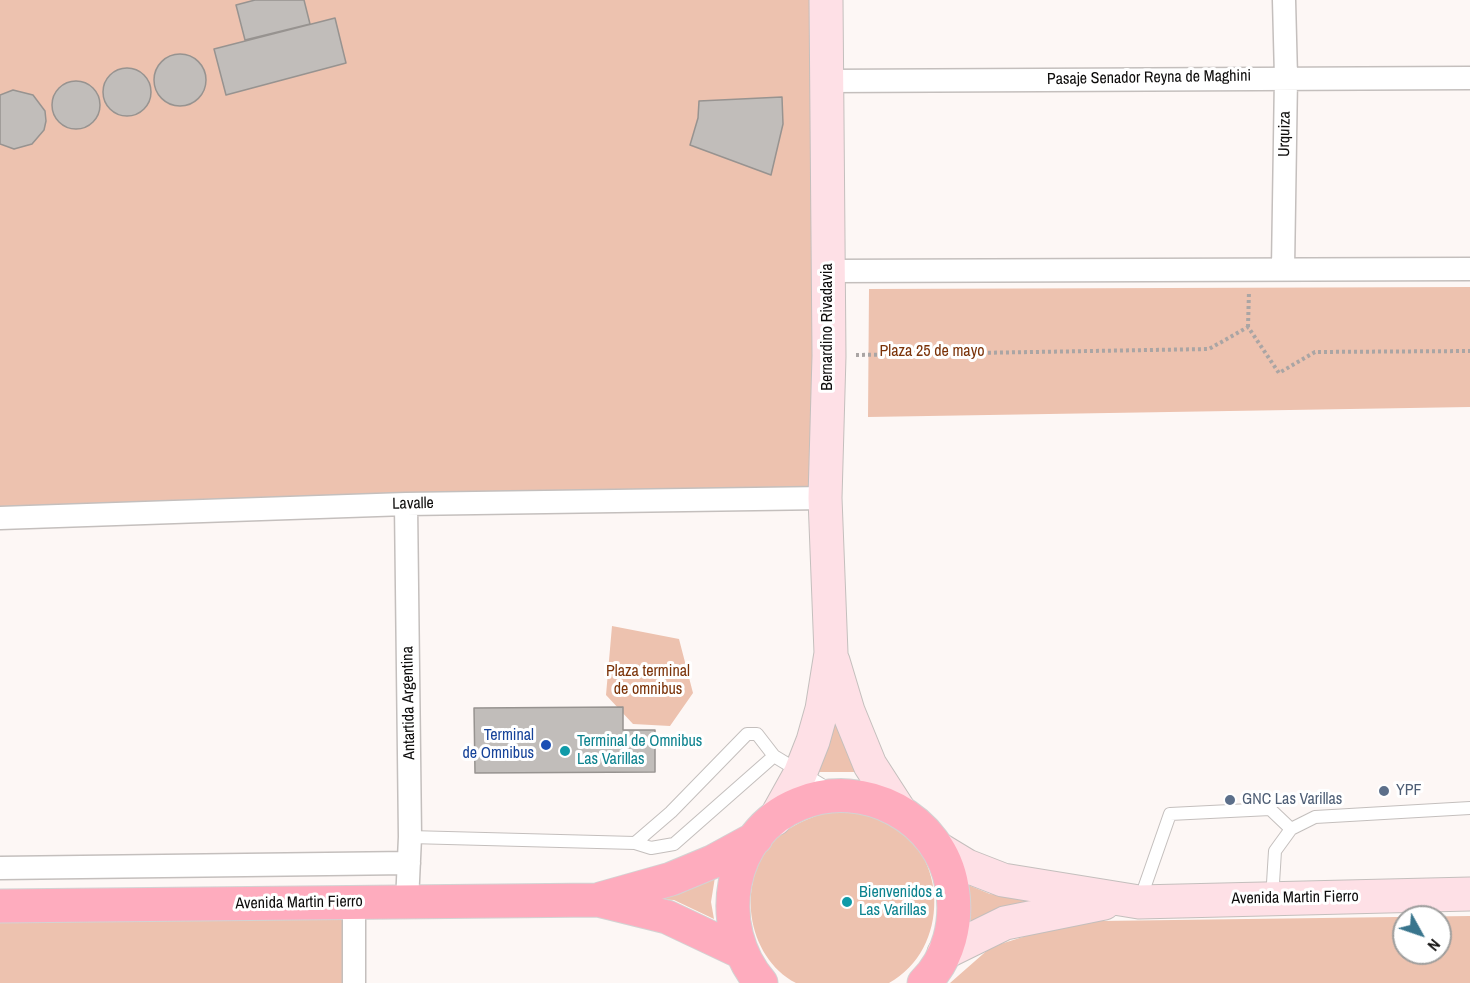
<!DOCTYPE html>
<html>
<head>
<meta charset="utf-8">
<style>
  body { margin:0 }
  #map { position:relative; width:1470px; height:983px; overflow:hidden; background:#fdf7f5; font-family:"Archivo Narrow",sans-serif }
  canvas { display:block }
  .north { position:absolute; left:1392px; top:905px; width:60px; height:60px; box-sizing:border-box; background:#fff; border:2px solid #9e9e9d; border-radius:50%; rotate:130deg; font-size:16px; font-weight:700; line-height:24px; text-align:center; color:#0d0c0b }
  .north::after { content:''; display:block; margin:auto; width:21px; height:27px; background:#39758d; clip-path:polygon(50% 0,100% 100%,50% 72%,0 100%) }
</style>
</head>
<body>
<div id="map">
<canvas width="1470" height="983"></canvas>
<div class="north">N</div>
</div>
<script>
const ctx = document.querySelector('canvas').getContext('2d');
ctx.lineJoin = 'round';
function fillPath(path, color) { ctx.fillStyle = color; ctx.fill(path, 'evenodd'); }
function trace(path, color, width, dash) { ctx.strokeStyle = color; ctx.lineWidth = width; ctx.lineCap = dash ? 'butt' : 'round'; ctx.setLineDash(dash || []); ctx.stroke(path); }
function write(font, color, halo, rows, align = 'center') {
  ctx.font = font + ' "Archivo Narrow",sans-serif'; ctx.lineWidth = 6; ctx.setLineDash([]); ctx.textBaseline = 'middle'; ctx.strokeStyle = halo; ctx.fillStyle = color; for (const [text, x, y, turn = 0] of rows) {
    ctx.save(); ctx.translate(x, y); ctx.rotate((+turn || 0) * Math.PI / 180); ctx.textAlign = isNaN(turn) ? turn : align; if (halo) ctx.strokeText(text, 0, 0); ctx.fillText(text, 0, 0); ctx.restore();
  }
}
fillPath(new Path2D(`
  M0 0H826L825 498 0 518Z
  M1470 287V407L868 417 869 289Z
  M612 626 679 639 693 693 670 726 633 724 606 695Z
  M836 712C839 735 846 752 859 772H812Z
  M827 812C847 812 867 812 886 821 950 852 950 950 889 983H796C746 957 735 880 775 840 790 825 807 819 827 812Z
  M716 871 711 902 714 919 674 900 633 898Z
  M961 882 990 894 1056 901 962 936Z
  M346 909 345 983H0V914Z
  M1470 916V983H950L991 947 1042 931 1100 921ZM1404 917H1440V953H1404Z`), '#edc2af');
const building = new Path2D(`
  M255 0H304L310 24 245 40 236 5Z
  M335 18 346 63 226 95 214 49Z
  M154 80a26 26 0 1 1 52 0a26 26 0 1 1-52 0Z
  M103 92a24 24 0 1 1 48 0a24 24 0 1 1-48 0Z
  M52 105a24 24 0 1 1 48 0a24 24 0 1 1-48 0Z
  M13 90 33 95 45 111 46 121 44 130 32 144 14 149 0 144V95Z
  M782 97 783 124 771 175 690 145 698 118 699 101Z
  M623 707V730H655V772L475 773 474 708Z`);
fillPath(building, '#c1bdba');
trace(building, '#979390', 1.5);
const service = new Path2D(`
  M410 837 635 843 651 848 674 844 774 756
  M635 843 671 812 747 734H757L774 756 830 790
  M1272 899 1275 851 1291 829 1315 817 1470 808
  M1140 900 1170 814 1270 809 1291 829`);
const minor = new Path2D(`
  M827 81 1470 78
  M1283 268 1286 77 1284 0
  M828 271 1470 269
  M406 504 410 837 407 902
  M0 518 406 504 825 498
  M0 868 409 863
  M354 983V902`);
const secondary = new Path2D(`
  M833 661 848 711 870 765 899 810
  M775 819 800 774 813 741 822 709 831 653 825 498 829 356 826 0
  M939 849 967 866 1003 880 1139 902 1470 894
  M944 953 1005 923 1104 903`);
const trunk = new Path2D(`
  M600 899 671 879 712 862 756 838
  M0 906 598 900 667 917 741 952
  M761 983C713 927 727 833 799 804 864 777 941 818 952 887 958 921 949 959 924 983`);
trace(service, '#c4bfbd', 14);
trace(minor, '#c4bfbd', 25);
trace(secondary, '#c4bfbd', 35);
trace(trunk, '#d3d3d3', 35);
trace(new Path2D(`
  M1248 327 1249 291
  M856 355 1209 349 1248 327 1279 373 1315 352 1470 351`), '#aaa5a4', 4, [3, 3]);
trace(service, '#fff', 12);
trace(minor, '#fff', 22);
trace(secondary, '#fee0e6', 33);
trace(trunk, '#feacbe', 33);
for (const [x, y, r, color] of [
  [546,745,6,"#1a4fb4"],
  [565,751,6,"#0f9aa8"],
  [1384,791,6,"#5c6f8a"],
  [1230,800,6,"#5c6f8a"],
  [847,902,6,"#0f9aa8"]
]) { const dot = new Path2D(); dot.arc(x, y, r, 0, 2 * Math.PI); ctx.fillStyle = color; ctx.fill(dot); trace(dot, '#fff', 2); }
write('16px', '#0d0c0b', '#fff', [
  ["Pasaje Senador Reyna de Maghini",1149,78,-1],
  ["Urquiza",1285,134,-89],
  ["Bernardino Rivadavia",828,327,-90],
  ["Lavalle",413,504,-1],
  ["Antartida Argentina",409,703,-91],
  ["Avenida Martin Fierro",1295,898,-1],
  ["Avenida Martin Fierro",299,903,-1]
]);
write('16px', '#7b3309', '#fff', [
  ["Plaza 25 de mayo",932,352],
  ["Plaza terminal",648,672],
  ["de omnibus",648,690]
]);
write('16px', '#164399', '#fff', [
  ["Terminal",534,736],
  ["de Omnibus",534,754]
], 'right');
write('16px', '#0d838f', '#fff', [
  ["Terminal de Omnibus",577,742],
  ["Las Varillas",577,760],
  ["Bienvenidos a",859,893],
  ["Las Varillas",859,911]
], 'left');
write('16px', '#4e5e75', '#fff', [
  ["YPF",1396,791],
  ["GNC Las Varillas",1242,800]
], 'left');
</script>
</body>
</html>
